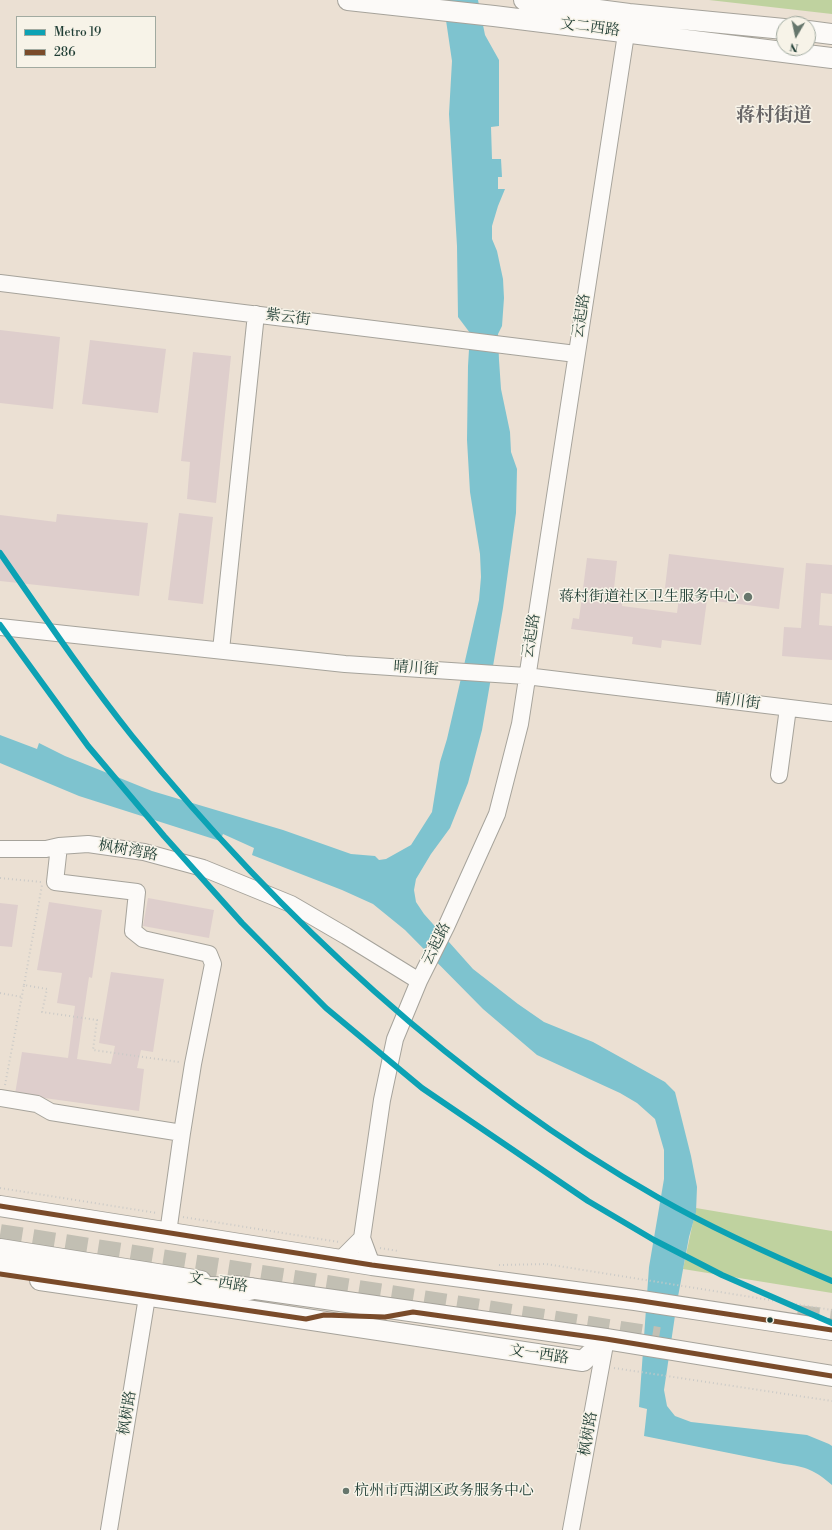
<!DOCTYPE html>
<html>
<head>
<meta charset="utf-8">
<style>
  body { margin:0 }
  #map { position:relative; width:832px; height:1530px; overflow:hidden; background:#ebe0d3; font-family:"Libre Bodoni",serif }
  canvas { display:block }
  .legend { position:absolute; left:16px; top:16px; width:140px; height:52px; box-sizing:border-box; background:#f7f3e8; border:1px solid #a1aaa0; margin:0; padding:5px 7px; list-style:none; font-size:12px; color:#1f3d34 }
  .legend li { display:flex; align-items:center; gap:8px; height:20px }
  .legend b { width:20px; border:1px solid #a1aaa0 }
  .north { position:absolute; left:776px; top:16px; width:40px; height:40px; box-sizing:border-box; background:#f7f3e8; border:1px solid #a1aaa0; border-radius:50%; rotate:189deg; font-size:11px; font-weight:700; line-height:16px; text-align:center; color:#1f3d34 }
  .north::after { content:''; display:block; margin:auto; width:14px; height:18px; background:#66766c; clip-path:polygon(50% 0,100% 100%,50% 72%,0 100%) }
</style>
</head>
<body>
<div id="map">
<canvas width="832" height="1530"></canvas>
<ul class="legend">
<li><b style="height:5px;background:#0ca2b4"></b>Metro 19</li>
<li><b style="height:5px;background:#7a4b2a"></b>286</li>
</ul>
<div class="north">N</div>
</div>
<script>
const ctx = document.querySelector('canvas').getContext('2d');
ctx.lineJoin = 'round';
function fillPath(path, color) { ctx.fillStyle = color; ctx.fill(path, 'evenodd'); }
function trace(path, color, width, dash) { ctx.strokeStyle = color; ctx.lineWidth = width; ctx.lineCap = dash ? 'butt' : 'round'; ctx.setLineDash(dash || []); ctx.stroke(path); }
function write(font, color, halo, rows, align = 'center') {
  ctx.font = font + ' "Libre Bodoni","Noto Serif SC",serif'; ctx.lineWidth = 3; ctx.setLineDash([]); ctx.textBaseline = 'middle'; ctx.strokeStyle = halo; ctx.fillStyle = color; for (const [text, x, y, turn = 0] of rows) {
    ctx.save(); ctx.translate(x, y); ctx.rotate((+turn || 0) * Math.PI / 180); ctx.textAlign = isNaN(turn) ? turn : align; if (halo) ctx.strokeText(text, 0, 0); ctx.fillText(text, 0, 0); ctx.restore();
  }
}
fillPath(new Path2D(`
  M709 0H832V14Z
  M696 1208 832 1231V1293L683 1269Z`), '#bfd29f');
fillPath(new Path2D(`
  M443 0H478L485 35 499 60V126L491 127 492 159H501L502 177H498V189H505L498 206 492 226V239L497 251 503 279 504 298 502 326 498 334 499 360 501 389 510 432 511 452 517 469 516 513 503 608 482 730 468 783 450 828 431 854 416 879 414 890 416 902 424 914 473 969 518 1004 544 1022 593 1042 665 1082 675 1092 691 1156 697 1187 696 1212 689 1237 677 1302 664 1390 667 1406 675 1416 691 1422 807 1435 829 1444 832 1446V1485C816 1471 805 1466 784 1464L644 1436 647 1409 639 1407 649 1267 664 1179V1150L655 1119 637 1103 620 1093 537 1055 483 1009 405 930 373 904 342 890 252 855 254 848 223 834 220 841 79 796 0 763V735L37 749 39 743 65 756 152 791 283 830 351 854 375 856 379 860 386 859 411 845 432 812 440 762 447 739 479 600 481 577 480 554 470 492 467 440 468 366 470 333 458 317 457 246 449 114 452 61Z`), '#7ec3cf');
fillPath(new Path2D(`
  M0 330 60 337 53 409 0 403Z
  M90 340 166 349 158 413 82 404Z
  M193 352 231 356 216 503 187 499 190 462 181 461Z
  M179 513 213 517 203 604 168 600Z
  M57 514 148 523 139 596 0 581V515L56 522Z
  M669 554 784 568 779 609 715 601 716 593 708 592 701 645 662 640 661 648 632 644 633 637 571 629 573 618 579 619 587 558 617 561 614 588 624 589 622 606 677 613 680 590 665 588Z
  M806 563 832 565V594L821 593 819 625 832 626V660L782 656 784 627 801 628Z
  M148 898 214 910 209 938 143 926Z
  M49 902 102 910 92 978 89 977 77 1059 111 1064 115 1046 99 1043 111 972 164 979 153 1052 141 1050 137 1068 144 1069 139 1111 15 1094 22 1052 68 1058 75 1006 57 1003 62 973 37 970Z
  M0 903 18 905 12 947 0 946Z`), '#dececc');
trace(new Path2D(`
  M0 1235 659 1338
  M797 1316 832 1320`), '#c2bfb3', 22, [22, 11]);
const minor = new Path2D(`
  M0 283 576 354
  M0 627 345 664 526 676 832 713
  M221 650 256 314
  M779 775 788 708
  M0 849H46L59 846 88 844 144 852 203 868 291 904 346 936 419 981
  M0 1098 37 1104 51 1112 182 1133 193 1064 213 964 209 954 143 939 133 931 137 892 55 882 59 846
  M168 1233 182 1133
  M340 1260 362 1238
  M372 1265 362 1238 382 1100 395 1039 419 981 446 927 497 814 520 724 628 21
  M109 1530 147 1297
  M571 1530 606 1339`);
const major = new Path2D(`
  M348 0 494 16 832 58
  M524 0 629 14 784 29
  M808 31 832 34
  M0 1206 372 1265 635 1300 832 1330
  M0 1249 201 1281
  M40 1280 233 1308 583 1361 606 1339
  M235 1286 606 1339 832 1376`);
const highway = new Path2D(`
  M0 1264 162 1287 250 1289`);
trace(minor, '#a6a39b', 18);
trace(major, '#a6a39b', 22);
trace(highway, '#a6a39b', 24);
trace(new Path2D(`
  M0 878 41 882
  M24 985 42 885
  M0 993 22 997
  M5 1085 24 985 47 989 42 1012 97 1020 93 1050 179 1062
  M0 1188 157 1213
  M183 1217 339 1242
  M380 1248 398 1251
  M499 1265 546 1264 832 1310
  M614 1368 832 1401`), '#cbcac7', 2, [1, 3]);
trace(minor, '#fcfaf8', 16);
trace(major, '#fcfaf8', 20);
trace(highway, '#fcfaf8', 22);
trace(new Path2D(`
  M0 1206 372 1265 635 1300 832 1330
  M0 1274 306 1319 324 1315 385 1317 413 1312 606 1339 832 1376`), '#7a4b2a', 5);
trace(new Path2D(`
  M0 553C43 615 85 677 132 736 278 916 457 1083 659 1198 715 1230 773 1256 832 1281
  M0 625 88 746 164 836 242 923 326 1008 422 1088 588 1201 654 1240 722 1275 832 1323`), '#0ca2b4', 6);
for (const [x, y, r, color] of [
  [748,597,5,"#66766c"],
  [770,1320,3.5,"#1f3d34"],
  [346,1491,4,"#66766c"]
]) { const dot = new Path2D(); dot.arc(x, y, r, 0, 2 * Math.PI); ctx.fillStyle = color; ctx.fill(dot); trace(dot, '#f7f3e8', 1.5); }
write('15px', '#1f3d34', '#f7f3e8', [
  ["文二西路",590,28,7],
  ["云起路",582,316,-81],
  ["紫云街",288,318,7],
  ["云起路",532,636,-81],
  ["晴川街",416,669,4],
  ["晴川街",738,702,7],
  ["枫树湾路",128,851,10],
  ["云起路",437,944,-64],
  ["文一西路",218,1283,9],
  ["文一西路",539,1355,8],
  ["枫树路",128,1413,-81],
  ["枫树路",589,1434,-80]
]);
write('15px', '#1f3d34', '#f7f3e8', [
  ["蒋村街道社区卫生服务中心",739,597],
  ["杭州市西湖区政务服务中心",354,1491,"left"]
], 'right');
write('bold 19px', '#676566', '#f7f3e8', [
  ["蒋村街道",774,116]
]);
</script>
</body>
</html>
